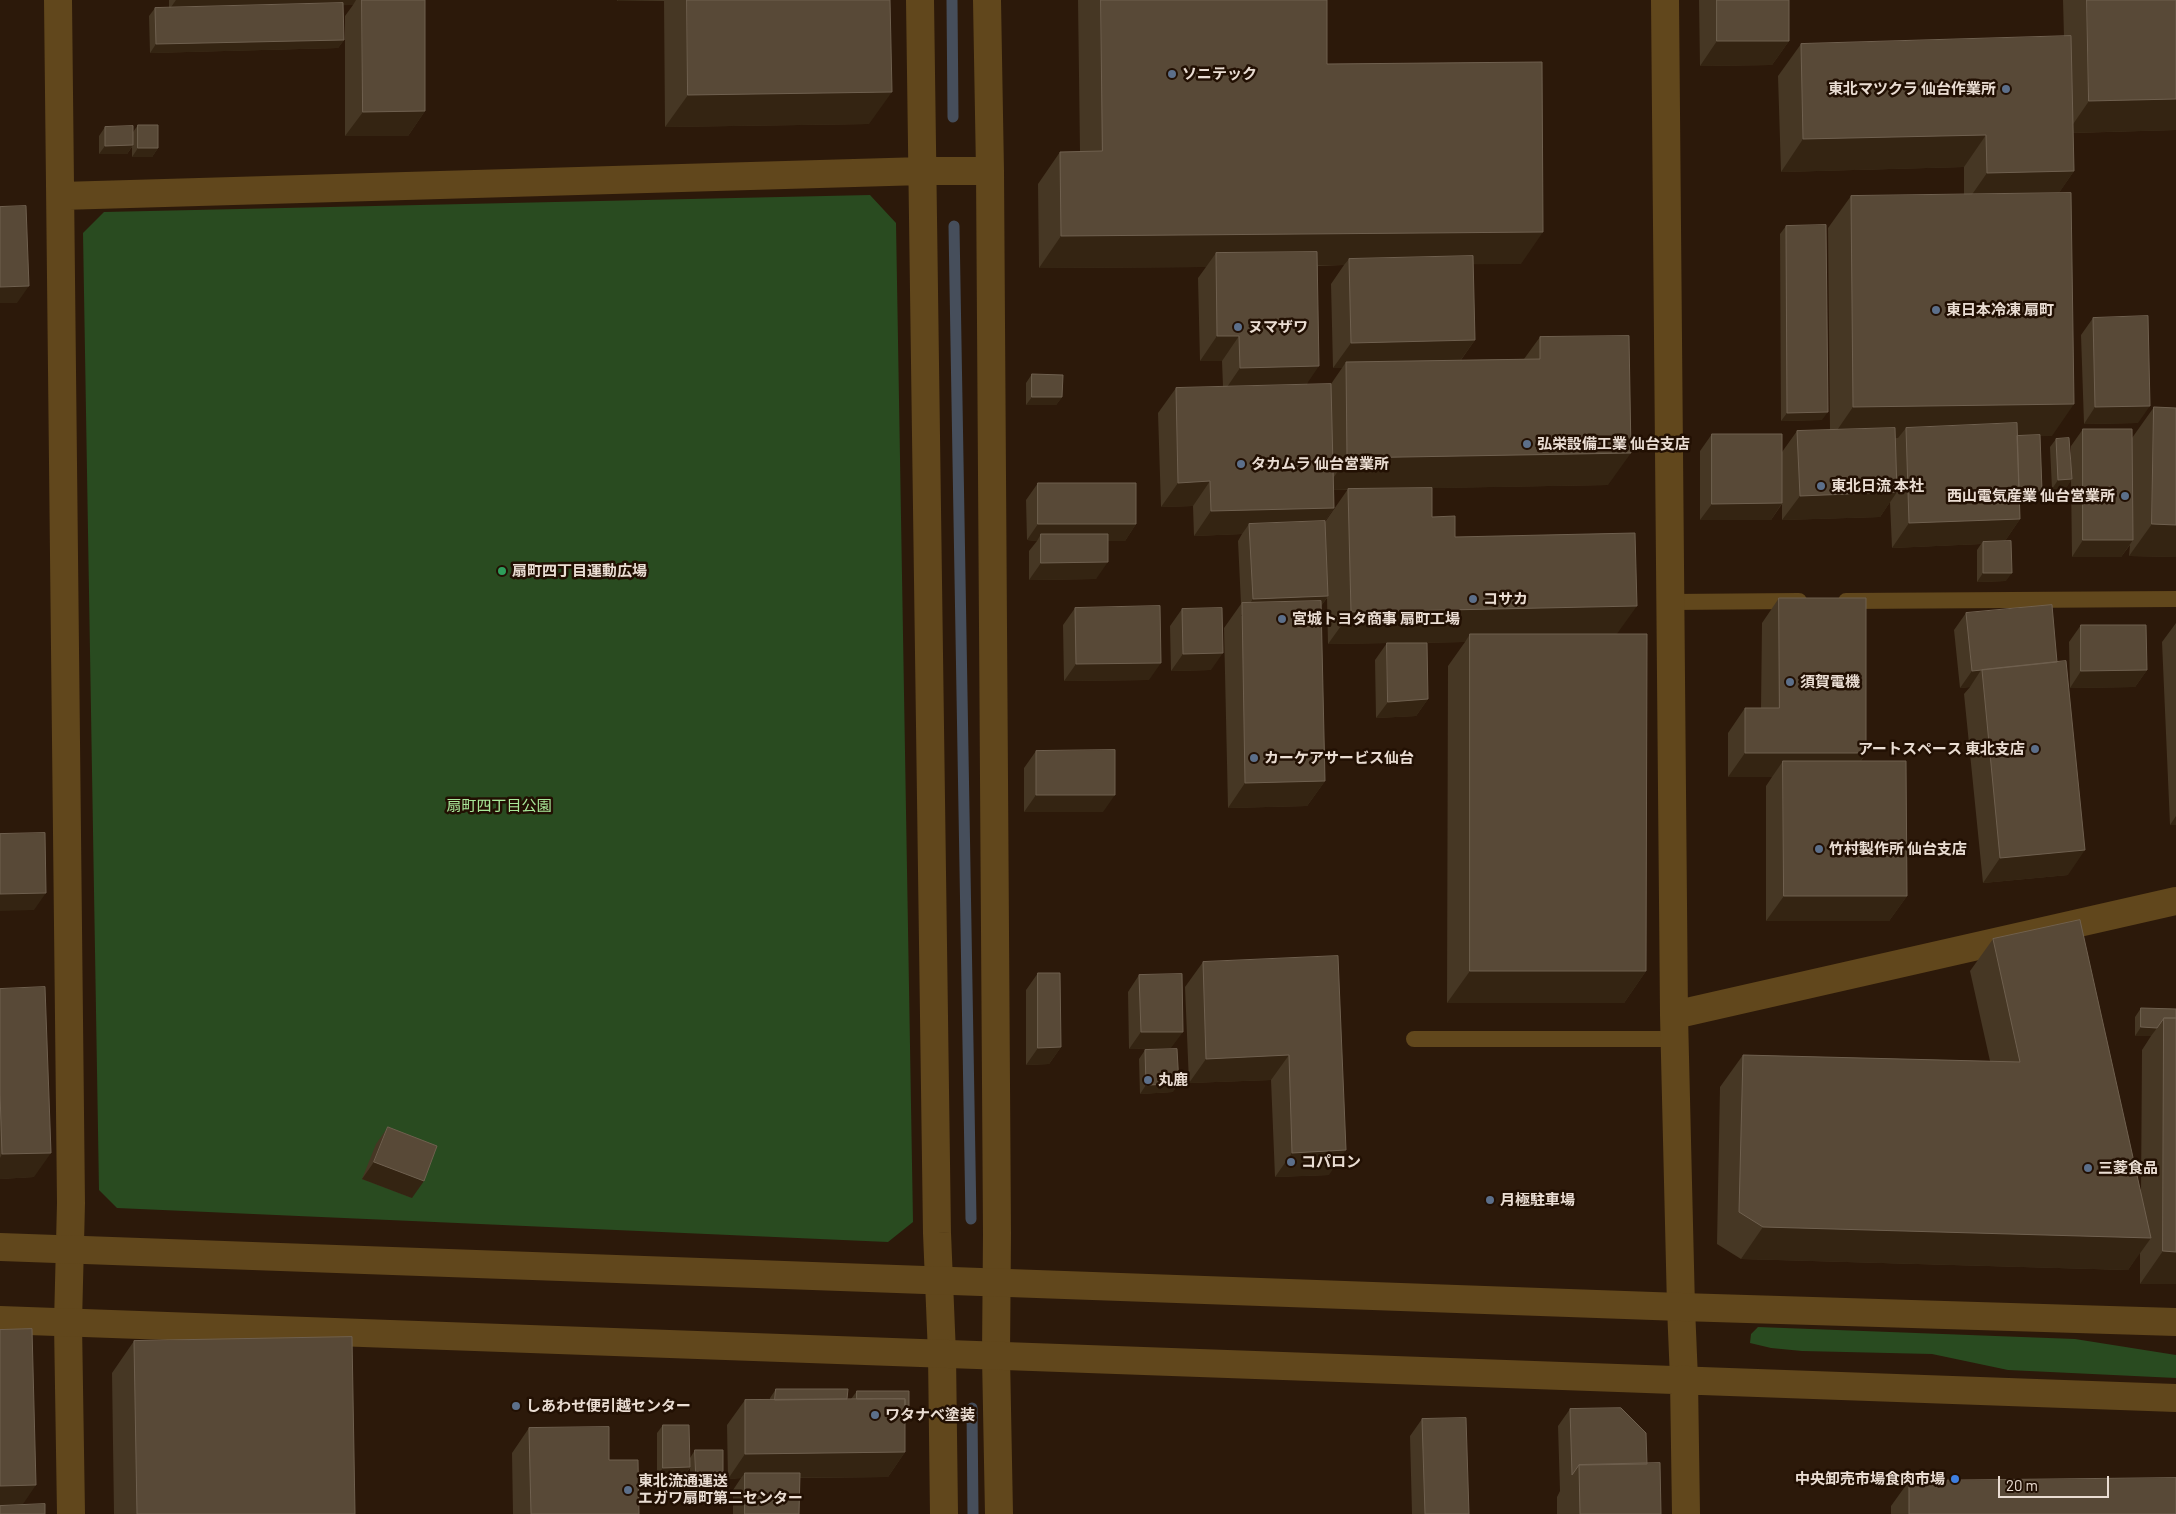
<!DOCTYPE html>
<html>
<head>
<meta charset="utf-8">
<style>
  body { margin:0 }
  #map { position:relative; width:2176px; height:1514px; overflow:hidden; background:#2c190a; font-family:Barlow,sans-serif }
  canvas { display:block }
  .scale { position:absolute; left:1998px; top:1476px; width:111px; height:22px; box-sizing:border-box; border:2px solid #eaddd3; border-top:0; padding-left:6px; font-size:15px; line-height:18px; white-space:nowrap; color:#eaddd3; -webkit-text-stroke:4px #221003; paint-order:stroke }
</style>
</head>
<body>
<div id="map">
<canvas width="2176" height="1514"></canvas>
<div class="scale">20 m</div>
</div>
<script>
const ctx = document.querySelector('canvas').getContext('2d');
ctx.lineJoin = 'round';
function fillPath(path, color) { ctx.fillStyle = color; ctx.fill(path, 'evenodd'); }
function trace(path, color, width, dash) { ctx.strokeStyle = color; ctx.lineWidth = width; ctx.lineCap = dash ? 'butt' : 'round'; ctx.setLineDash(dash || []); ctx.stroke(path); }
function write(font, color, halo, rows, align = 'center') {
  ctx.font = font + ' Barlow,"Noto Sans JP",sans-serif'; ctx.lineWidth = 5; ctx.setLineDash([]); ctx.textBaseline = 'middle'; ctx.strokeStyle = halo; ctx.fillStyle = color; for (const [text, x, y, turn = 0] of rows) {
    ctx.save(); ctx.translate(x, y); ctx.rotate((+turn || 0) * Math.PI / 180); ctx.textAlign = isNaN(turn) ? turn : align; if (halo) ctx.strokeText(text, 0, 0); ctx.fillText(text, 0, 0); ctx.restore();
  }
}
fillPath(new Path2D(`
  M870 195 896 223 913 1222 888 1242 117 1208 99 1190 83 233 104 212Z
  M1758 1327 2075 1339 2176 1355V1378L2008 1370 1932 1354 1802 1351 1771 1348 1750 1343 1751 1334Z`), '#294b20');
trace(new Path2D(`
  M952 0 953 117
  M954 226 971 1219
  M972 1408 973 1514`), '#464e5b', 11);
trace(new Path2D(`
  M1846 601 2176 599
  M1670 602 1799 601
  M1414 1039H1674`), '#61471c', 16);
trace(new Path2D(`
  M58 0 71 1203 68 1323 71 1514
  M920 0 937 1233 942 1354 944 1514
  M987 0 990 171 997 1234 996 1356 999 1514
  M1665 0 1674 1015 1681 1307 1684 1379
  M61 196 923 171H990
  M1674 1015 2176 901`), '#61471c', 28);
trace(new Path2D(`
  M0 1247 1681 1307 2176 1322
  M0 1320 2176 1398
  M1684 1379 1686 1514`), '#61471c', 28);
fillPath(new Path2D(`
  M169 0H425V111L408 136H345V16L353 5H343L344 40 338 48 150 53 149 16 155 8H169Z
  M617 0H890L869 124 665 127 664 1H617Z
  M1078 0H1327V64L1521 264H1473L1475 340 1461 360 1524 359 1540 337 1608 485 1432 488V517L1455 537 1617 634 1646 971 1624 1003H1447L1448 666 1465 642 1409 643 1428 699 1416 716 1376 718 1375 660 1387 643 1328 644 1327 598 1321 606 1325 781 1307 806 1228 808 1224 628 1241 604 1238 541 1242 534 1194 536 1193 506 1161 507 1158 413 1176 388 1223 387 1222 361H1200L1198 278 1206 267 1039 268 1038 184 1060 152H1080ZM1344 265 1331 284 1333 368H1342L1331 384 1307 385 1318 266ZM1348 489 1325 522V521L1334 508V490L1397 489Z
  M1699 0H1789V41L1772 65 1700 66Z
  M2063 0H2176V130L2073 133 2074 171 2058 194 2052 436H2040L2042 491 2036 499 2020 500V519L2005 541 2006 581 1977 582V550L1981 544 1892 548 1890 502 1880 517 1782 520V504L1771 520H1700V451L1712 434 1782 452 1797 431 1830 430 1828 228 1851 196 1964 195V167L1781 172 1778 76 1801 44 2064 37Z
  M138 125 158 148 152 157H132V147L127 154H99V136L105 127 133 132Z
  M1786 226 1822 420 1781 421 1780 234Z
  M2093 318 2138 423 2084 424 2081 335Z
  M1032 374 1062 397 1056 405H1026V383Z
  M2154 407 2176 408V557L2129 556 2130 545 2121 557H2072L2071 480 2066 488 2052 489 2050 447 2056 439 2071 463V446L2083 429 2132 438Z
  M1038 483 1136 524 1125 541H1108L1096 579 1029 580V551L1037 541 1027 540 1026 500Z
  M1779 598 1866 753 1861 761 1907 896 1889 921H1766V786L1772 777H1728V733L1745 708H1761L1762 623Z
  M1075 608 1149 680 1064 681 1063 625Z
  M1182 609 1211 670 1171 671 1170 626Z
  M1966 613 2068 875 1983 883 1964 694 1970 687 1960 688 1954 630Z
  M2176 623V825H2170L2162 642Z
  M2081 625 2147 670 2135 687 2070 688 2069 642Z
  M1036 751 1103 812H1024V768Z
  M1993 939 2141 1193 2142 1050 2151 1036H2135V1017L2141 1008 2176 1009V1284H2140V1252L2128 1270 1741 1259 1717 1244 1720 1087 1743 1055 1990 1061 1970 971Z
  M1338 956 1329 1175 1275 1177 1271 1080 1189 1083 1185 987 1203 962Z
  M1038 973 1061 1047 1049 1064 1026 1065V990Z
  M1139 975 1171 1048 1129 1049 1128 992Z
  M0 989 34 1177 0 1179Z
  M1145 1050 1173 1092 1140 1094 1139 1059Z
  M388 1127 412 1198 362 1179 376 1144Z
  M134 1341 355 1514H114L112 1373Z
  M776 1389 847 1399H851L857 1391 905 1417V1452L888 1477 800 1478 799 1514H733V1490L741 1478 728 1479 727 1425 745 1400H770V1398Z
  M1570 1409 1647 1464 1661 1514H1557V1497L1560 1491 1558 1426Z
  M1422 1419 1469 1514H1412L1410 1436Z
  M663 1425 690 1458 695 1450 717 1481 690 1482V1468L684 1476H657V1433Z
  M529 1428 609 1460 639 1514H513L512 1453Z
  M1909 1481 2176 1514H1891V1506Z`), '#463724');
fillPath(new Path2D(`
  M176 0H356L353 5 169 10Z
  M618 0H664L617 1Z
  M344 40 338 48 150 53 156 44Z
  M1717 41H1789L1772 65 1700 66Z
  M892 92 869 124 665 127 688 95Z
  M2176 99V130L2067 133 2089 101Z
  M425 111 408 136H345L363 112Z
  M1986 135 1964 167 1781 172 1803 139Z
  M133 145 127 154H99L105 146Z
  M138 148H158L152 157H132Z
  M2074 171 2052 203 1964 206 1987 173Z
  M1543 232 1521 264 1349 265V259L1344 265 1216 266V253L1206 267 1039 268 1061 236Z
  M29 286 17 303H0V287Z
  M1217 336H1239L1222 361H1200Z
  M1475 340 1457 365 1346 362 1342 368H1333L1351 343Z
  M1319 366 1302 391 1223 393 1240 368Z
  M1032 397H1062L1056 405H1026Z
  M2074 404 2052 436 1906 438V428L1898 438 1831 439 1853 407Z
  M2150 406 2138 423 2084 424 2095 407Z
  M1828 412 1822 420 1781 421 1787 413Z
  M1631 453 1608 485 1325 490 1347 458Z
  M2072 479 2066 488 2052 489 2058 480Z
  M1210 481 1193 506 1161 507 1178 483Z
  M2042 491 2036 499 2010 501 2016 492Z
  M1897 492 1880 517 1782 520 1800 496Z
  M1782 503 1771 520H1700L1712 504Z
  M1334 508 1317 532 1249 524 1242 534 1194 536 1211 511Z
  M2020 519 2003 544 1983 542 1981 544 1892 548 1909 523Z
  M1038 524H1136L1125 541H1041V534L1037 541 1027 540Z
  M2152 524 2176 525V557L2129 556Z
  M2083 540H2133L2121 557H2072Z
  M1108 562 1096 579 1029 580 1041 563Z
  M1983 573H2012L2006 581 1977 582Z
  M1328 596 1316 613 1241 616 1253 599Z
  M1637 606 1614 638 1470 634 1465 642 1328 644 1351 612Z
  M1223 653 1211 670 1171 671 1183 654Z
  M1161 663 1149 680 1064 681 1076 664Z
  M1981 670 1970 687 1960 688 1972 671Z
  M2147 670 2135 687 2070 688 2081 671Z
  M1428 699 1416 716 1376 718 1388 702Z
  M1745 753H1866L1849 778 1783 761 1772 777H1728Z
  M1325 781 1307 806 1228 808 1245 783Z
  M1036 795H1115L1103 812H1024Z
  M2176 816V825H2170Z
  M2085 850 2068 875 1983 883 2000 858Z
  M46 893 34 910 0 911V894Z
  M1784 896H1907L1889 921H1766Z
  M1470 971H1646L1624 1003H1447Z
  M2141 1027 2157 1028 2151 1036H2135Z
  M1141 1032H1183L1171 1048 1129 1049Z
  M1061 1047 1049 1064 1026 1065 1038 1048Z
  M1289 1055 1271 1080 1189 1083 1206 1059Z
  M1179 1084 1173 1092 1140 1094 1146 1085Z
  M1346 1150 1329 1175 1275 1177 1292 1153Z
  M51 1153 34 1177 0 1179V1158L2 1154Z
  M374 1162 424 1181 412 1198 362 1179Z
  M1763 1227 2151 1238 2128 1270 1741 1259Z
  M2163 1251 2176 1252V1284H2140Z
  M857 1411H909L903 1420Z
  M905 1452 888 1477 745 1478V1473L741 1478 728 1479 745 1454Z
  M690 1467 684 1476H657L663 1468Z
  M723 1472 717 1481 690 1482 696 1473Z
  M36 1485 19 1510H0V1486Z`), '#342412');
const building = new Path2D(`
  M362 0H425V111L363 112Z
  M687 0H890L892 92 688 95Z
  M1101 0H1327V64L1542 62 1543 232 1061 236 1060 152 1102 151Z
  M1717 0H1789V41H1717Z
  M2087 0H2176V99L2089 101Z
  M343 3 344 40 156 44 155 8Z
  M2071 36 2074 171 1987 173 1986 135 1803 139 1801 44Z
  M138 125H158V148H138Z
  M133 126V145L105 146V127Z
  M2071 193 2074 404 1853 407 1851 196Z
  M26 206 29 286 0 287V207Z
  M1826 225 1828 412 1787 413 1786 226Z
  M1317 252 1319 366 1240 368 1239 336H1217L1216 253Z
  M1473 256 1475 340 1351 343 1349 259Z
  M2148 316 2150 406 2095 407 2093 318Z
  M1629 336 1631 453 1347 458 1346 362 1540 359V337Z
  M1032 374 1063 375 1062 397H1032Z
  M1331 384 1334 508 1211 511 1210 481 1178 483 1176 388Z
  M2154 407 2176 408V525L2152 524Z
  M2017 423 2020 519 1909 523 1906 428Z
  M1895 428 1897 492 1800 496 1797 431Z
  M2083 429H2132L2133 540H2083Z
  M1712 434H1782V503L1712 504Z
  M2040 435 2042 491 2019 492 2017 436Z
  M2069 438 2072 479 2058 480 2056 439Z
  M1038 483H1136V524H1038Z
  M1432 488V517L1455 516V537L1635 533 1637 606 1351 612 1348 489Z
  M1325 521 1328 596 1253 599 1249 524Z
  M1041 534H1108V562L1041 563Z
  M2011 541 2012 573H1983V542Z
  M1779 598H1866V753H1745V708H1779Z
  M1321 601 1325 781 1245 783 1242 603Z
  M2052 605 2057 662 1972 671 1966 613Z
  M1160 606 1161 663 1076 664 1075 608Z
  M1222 608 1223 653 1183 654 1182 609Z
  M2081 625H2146L2147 670 2081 671Z
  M1470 634H1647L1646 971H1470Z
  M1387 643H1427L1428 699 1388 702Z
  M2066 661 2085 850 2000 858 1982 670Z
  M1115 750V795H1036V751Z
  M1783 761H1906L1907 896H1784Z
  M45 833 46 893 0 894V834Z
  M2080 920 2151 1238 1763 1227 1739 1212 1743 1055 2020 1062 1993 939Z
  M1338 956 1346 1150 1292 1153 1289 1055 1206 1059 1203 962Z
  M1038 973H1060L1061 1047 1038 1048Z
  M1182 974 1183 1032H1141L1139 975Z
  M45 987 51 1153 2 1154 0 1093V989Z
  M2141 1008 2176 1009V1018H2164L2157 1028 2141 1027Z
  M2164 1018H2176V1252L2163 1251Z
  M1177 1049 1179 1084 1146 1085 1145 1050Z
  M388 1127 437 1146 424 1181 374 1162Z
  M32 1329 36 1485 0 1486V1330Z
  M352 1337 355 1514H137L134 1341Z
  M776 1389H848L847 1399 775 1400Z
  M857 1391H909V1411H905V1399H857Z
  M905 1399V1452L745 1454V1400Z
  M1621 1408 1646 1433 1647 1464 1579 1465 1572 1475 1570 1409Z
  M1466 1418 1469 1514H1425L1422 1419Z
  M663 1425H689L690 1467 663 1468Z
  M609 1427V1460H638L639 1514H531L529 1428Z
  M695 1450H723V1472L696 1473Z
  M1660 1463 1661 1514H1580L1579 1465Z
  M745 1473H800L799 1514H745Z
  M2176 1478V1514H1909V1481Z
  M45 1504V1514H0V1506Z`);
fillPath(building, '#584937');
trace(building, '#6f604f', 1);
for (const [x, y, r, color] of [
  [1172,74,5,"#5c6f8a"],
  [2006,89,5,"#5c6f8a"],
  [1936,310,5,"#5c6f8a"],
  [1238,327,5,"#5c6f8a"],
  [1527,444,5,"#5c6f8a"],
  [1241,464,5,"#5c6f8a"],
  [1821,486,5,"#5c6f8a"],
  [2125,496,5,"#5c6f8a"],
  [502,571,5,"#2e9e5b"],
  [1473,599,5,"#5c6f8a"],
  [1282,619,5,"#5c6f8a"],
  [1790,682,5,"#5c6f8a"],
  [2035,749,5,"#5c6f8a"],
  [1254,758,5,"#5c6f8a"],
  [1819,849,5,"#5c6f8a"],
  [1148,1080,5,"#5c6f8a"],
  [1291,1162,5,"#5c6f8a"],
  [2088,1168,5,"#5c6f8a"],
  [1490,1200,5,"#5c6f8a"],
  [516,1406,5,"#5c6f8a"],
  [875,1415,5,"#5c6f8a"],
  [1955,1479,5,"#3f7fe0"],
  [628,1490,5,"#5c6f8a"]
]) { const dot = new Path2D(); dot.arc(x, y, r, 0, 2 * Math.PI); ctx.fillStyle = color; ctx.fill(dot); trace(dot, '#221003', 2); }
write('bold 15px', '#eaddd3', '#221003', [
  ["ソニテック",1182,74],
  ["東北マツクラ 仙台作業所",1996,89,"right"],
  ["東日本冷凍 扇町",1946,310],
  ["ヌマザワ",1248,327],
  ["弘栄設備工業 仙台支店",1537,444],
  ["タカムラ 仙台営業所",1251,464],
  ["東北日流 本社",1831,486],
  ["西山電気産業 仙台営業所",2115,496,"right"],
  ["扇町四丁目運動広場",512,571],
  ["コサカ",1483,599],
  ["宮城トヨタ商事 扇町工場",1292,619],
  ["須賀電機",1800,682],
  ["アートスペース 東北支店",2025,749,"right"],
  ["カーケアサービス仙台",1264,758],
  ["竹村製作所 仙台支店",1829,849],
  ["丸鹿",1158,1080],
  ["コパロン",1301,1162],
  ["三菱食品",2098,1168],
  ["月極駐車場",1500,1200],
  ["しあわせ便引越センター",526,1406],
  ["ワタナベ塗装",885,1415],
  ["中央卸売市場食肉市場",1945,1479,"right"],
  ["東北流通運送",638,1481],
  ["エガワ扇町第二センター",638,1498]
], 'left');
write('15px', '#a9e99a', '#221003', [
  ["扇町四丁目公園",499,806]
]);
</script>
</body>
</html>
